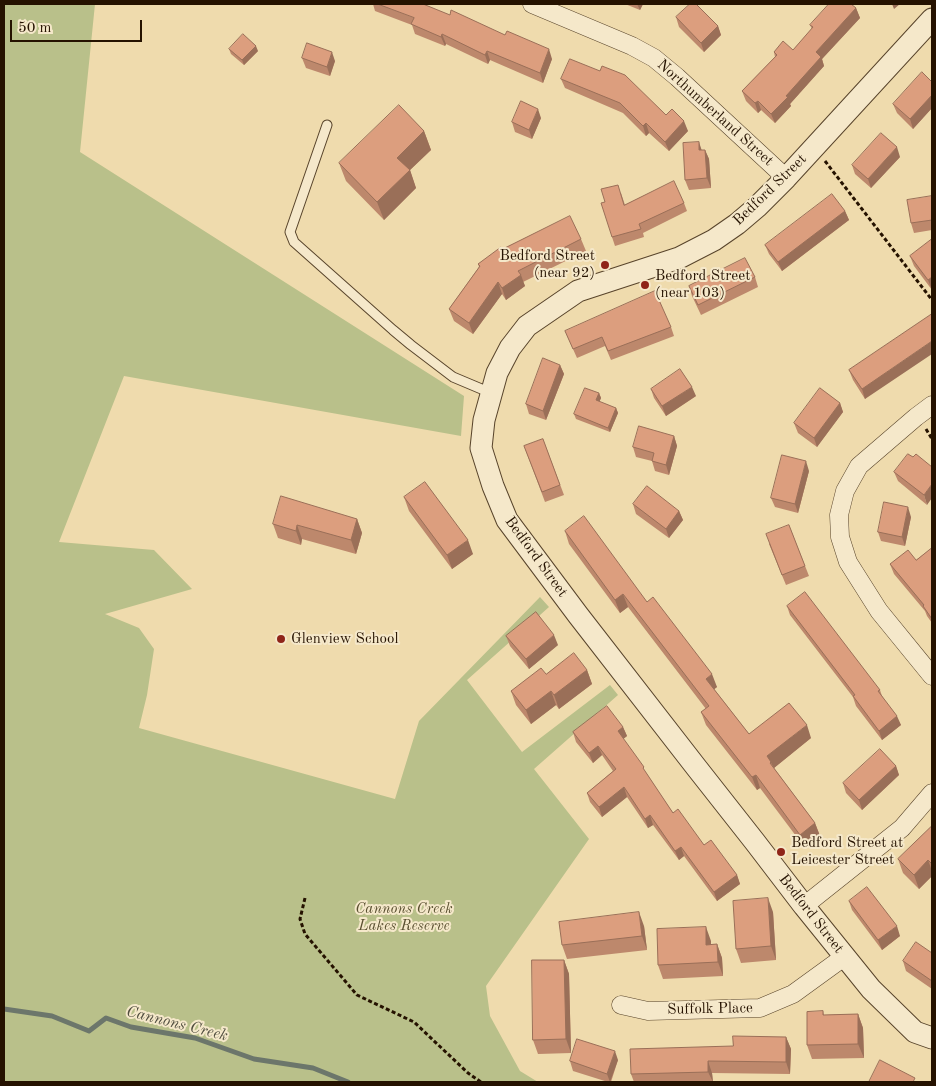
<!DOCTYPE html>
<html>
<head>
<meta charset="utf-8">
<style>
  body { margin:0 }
  #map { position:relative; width:936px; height:1086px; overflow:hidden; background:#efdbad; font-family:"Old Standard TT",serif }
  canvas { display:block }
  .frame { position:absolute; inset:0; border:5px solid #251200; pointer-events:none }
  .scale { position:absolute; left:10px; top:20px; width:132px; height:22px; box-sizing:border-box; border:2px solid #251200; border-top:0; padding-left:6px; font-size:15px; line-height:18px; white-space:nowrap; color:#251200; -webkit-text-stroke:4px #f5e8ca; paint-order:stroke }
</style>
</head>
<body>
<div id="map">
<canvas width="936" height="1086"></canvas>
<div class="frame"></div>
<div class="scale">50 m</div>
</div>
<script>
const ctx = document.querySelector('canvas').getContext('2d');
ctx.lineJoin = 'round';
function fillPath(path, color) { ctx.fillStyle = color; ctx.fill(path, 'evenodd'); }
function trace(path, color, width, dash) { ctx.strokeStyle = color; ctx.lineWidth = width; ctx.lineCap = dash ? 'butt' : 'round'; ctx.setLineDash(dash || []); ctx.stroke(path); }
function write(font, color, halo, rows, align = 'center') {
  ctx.font = font + ' "Old Standard TT",serif'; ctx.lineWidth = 4; ctx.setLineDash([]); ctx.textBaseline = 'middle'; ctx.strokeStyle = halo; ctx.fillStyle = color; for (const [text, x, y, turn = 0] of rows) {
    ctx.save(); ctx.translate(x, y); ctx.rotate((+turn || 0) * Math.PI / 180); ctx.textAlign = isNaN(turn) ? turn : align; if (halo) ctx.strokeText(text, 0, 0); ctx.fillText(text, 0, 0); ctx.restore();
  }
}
fillPath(new Path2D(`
  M4 4H95L80 152 464 396 461 436 124 376 59 542 154 550 192 589 105 614 139 628 154 649 147 695 139 728 395 799 419 721 540 597 549 607 467 680 522 752 610 685 618 695 534 769 589 839 486 986 490 1016 520 1071 538 1082H4Z`), '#b9c08a');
trace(new Path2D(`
  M4 1009 52 1016 89 1031 106 1018 131 1027 195 1038 254 1059 313 1068 348 1082`), '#6c766b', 5);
const service = new Path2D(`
  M327 125 290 232 294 242 393 330 411 345 453 377 491 393`);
const minor = new Path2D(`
  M532 4 632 46 654 58 677 77 786 178
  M932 405 916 417 859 466 845 491 839 515 840 537 848 562 879 611 932 676
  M804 906 902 828 932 793
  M621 1005 648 1011 760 1008 793 994 844 957`);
const tertiary = new Path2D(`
  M932 19 786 178 757 207 737 224 714 240 679 258 578 291 527 326 510 348 497 373 484 420 481 448 493 486 507 520 578 615 696 767 755 842 804 906 871 989 915 1032 932 1038`);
trace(service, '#58442b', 11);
trace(minor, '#58442b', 19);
trace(tertiary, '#58442b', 23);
trace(new Path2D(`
  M825 161 932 300
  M926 429 932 439
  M305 898 300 919 305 934 357 995 414 1022 468 1073 481 1082`), '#251200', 3, [4, 2.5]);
trace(service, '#f5e8ca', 9);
trace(minor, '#f5e8ca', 18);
trace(tertiary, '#f5e8ca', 21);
fillPath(new Path2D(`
  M373 4H423L552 59 543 83 490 60 488 64 446 44 445 46 415 34 412 25 375 11Z
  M625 4H643L640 10Z
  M856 8 860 18 822 59 824 66 790 104 791 106 775 123 761 110 758 113 746 101 742 91 775 57 774 52 793 50 812 29 810 25Z
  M676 17 718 26 721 35 704 52 679 27Z
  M229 49 258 51 244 65 231 54Z
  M302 58 335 61 330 76 306 68Z
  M561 79 666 115 688 131 669 151 649 133 646 136 623 113 565 88Z
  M932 82V108L913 129 897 113 893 104Z
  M541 118 532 139 515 132 512 122Z
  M424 131 431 150 410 170 416 188 384 220 346 181 339 163Z
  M702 150H705L709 159 711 188 689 190 685 180Z
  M900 157 871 188 855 174 852 165Z
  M621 193 625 205 684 203 687 211 643 233 644 237 615 246 612 237 605 202Z
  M932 196V230L914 233 911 223Z
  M845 211 849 220 782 271 769 254 765 245Z
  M581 239 586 251 523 282 525 286 506 300 502 294 473 334 454 321 449 309 479 267 478 264 502 249Z
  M932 239V290L914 266 910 256Z
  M755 277 758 287 701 315 692 296 689 286Z
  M932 314 865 399 853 380 849 370Z
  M671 327 674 336 611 360 605 346 577 358 565 331Z
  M560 365 564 374 546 420 529 414 526 404Z
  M651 389 696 396 666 416 654 398Z
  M599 393 601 398 599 402 616 408 618 413 610 432 576 419 574 414Z
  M840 403 843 412 817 447 798 433 794 423Z
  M674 436 677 446 669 475 655 471 652 461 636 457 633 447Z
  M543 439 564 495 545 502 524 446Z
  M913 457 927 505 898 481 894 472Z
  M809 471 798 513 775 507 771 498Z
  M404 497 473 554 452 569 409 511Z
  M633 504 679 511 683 520 669 538 636 514Z
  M911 517 905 546 881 541 878 532Z
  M357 519 362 533 356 554 302 539 301 545 278 538 273 524Z
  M789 525 809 576 786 585 769 544Z
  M565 531 647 602 717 687 714 689 749 734 811 738 774 768 815 823 820 836 805 848 760 788 757 790 706 725 701 712 706 709 628 607 620 613 569 544Z
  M932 548V623L927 616 925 611 894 574 890 564 916 560Z
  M787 606 880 690 882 696 901 725 882 740 856 706 853 697 790 615Z
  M506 636 558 645 529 669 510 646Z
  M587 670 592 684 559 709 556 705 531 724 516 705 511 691 546 674Z
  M623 727 627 736 623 739 673 813 704 845 737 875 740 884 717 901 684 856 679 860 653 825 648 828 627 797 602 817 590 802 587 793 613 771 602 755 593 763 576 742 573 732Z
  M896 766 899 775 862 810 846 793 843 783Z
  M932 826V876L919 889 903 873 898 859Z
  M849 901 900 936 882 950 852 910Z
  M773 912 776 960 741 963 736 949Z
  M644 926 647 950 567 959 562 945Z
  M711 941V945L717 944 722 958 723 976 663 979 658 965Z
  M932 953V989L906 971 903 961Z
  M564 960 569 974 571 1053 538 1054 533 1040Z
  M823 1011 824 1015 858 1014 863 1028 864 1058 812 1059 807 1045Z
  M786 1037 791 1049 790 1074 712 1073 713 1082H634L631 1074 733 1046Z
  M618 1060 611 1082H608L573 1071 570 1061Z`), '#bd886c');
fillPath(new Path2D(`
  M637 4H643L640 10Z
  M892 4H900L894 9Z
  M856 8 860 18 822 59 824 66 790 104 791 106 775 123 771 114 786 96 816 52Z
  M718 26 721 35 704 52 701 43Z
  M442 34 446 44 445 46 441 37Z
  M256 46 258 51 244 65 242 60Z
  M549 49 552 59 543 83 540 73Z
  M487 51 490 60 488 64 485 55Z
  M332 52 335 61 330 76 327 67Z
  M932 95V108L913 129 910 119Z
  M758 101 761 110 758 113 755 103Z
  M538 109 541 118 532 139 529 130Z
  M684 121 688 131 669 151 665 142Z
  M646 123 649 133 646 136 643 126Z
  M424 131 431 150 410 170 416 188 384 220 377 202 397 158Z
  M699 142 702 151 699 150Z
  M897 147 900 157 871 188 868 179Z
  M705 150 709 159 711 188 707 178Z
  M845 211 849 220 782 271 778 262Z
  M521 275 525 286 506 300 502 288Z
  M932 277V290L928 280Z
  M498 282 502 294 473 334 469 323Z
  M932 341V354L865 399 862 389Z
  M560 365 564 374 546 420 543 411Z
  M692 387 696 396 666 416 662 406Z
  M599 393 601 398 598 405 596 400Z
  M840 403 843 412 817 447 814 438Z
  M616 408 618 413 610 432 608 428Z
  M674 436 677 446 669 475 666 465Z
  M806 461 809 471 798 513 795 504Z
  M932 484V498L927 505 924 495Z
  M908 507 911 517 905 546 902 537Z
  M679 511 683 520 669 538 666 529Z
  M357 519 362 533 356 554 351 540Z
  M297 525 302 539 301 545 296 531Z
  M468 540 473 554 452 569 447 555Z
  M623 594 628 607 620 613 615 600Z
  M554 635 558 645 529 669 526 659Z
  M587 670 592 684 559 709 554 695Z
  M712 674 717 687 711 692 706 679Z
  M551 691 556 705 531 724 526 710Z
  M897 716 901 725 882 740 879 731Z
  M807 725 811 738 774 768 767 756Z
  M623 727 627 736 621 741 618 731Z
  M598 746 602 755 593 763 589 753Z
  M896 766 899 775 862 810 859 800Z
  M756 775 760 788 757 790 752 777Z
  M624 787 627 797 602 817 599 807Z
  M650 815 653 825 648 828 645 819Z
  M815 823 820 836 805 848 800 835Z
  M681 847 684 856 679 860 675 851Z
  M928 860 932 871V876L919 889 914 875Z
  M737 875 740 884 717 901 714 892Z
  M768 898 773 912 776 960 771 946Z
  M639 912 644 926 647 950 642 936Z
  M897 926 900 936 882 950 878 940Z
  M706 927 711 941V959L706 945Z
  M717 944 722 958 723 976 718 962Z
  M564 960 569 974 571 1053 566 1039Z
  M858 1014 863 1028 864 1058 858 1044Z
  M786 1037 791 1049 790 1074 786 1062Z
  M615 1051 618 1060 610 1082 607 1074Z
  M708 1061 712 1073 713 1082 708 1072Z`), '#9a6f58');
const building = new Path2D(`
  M378 4H423L450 15 451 10 505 35 507 31 549 49 540 73 487 51 485 55 442 34 441 37 411 24 414 18Z
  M690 4H696L718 26 701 43 676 17Z
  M829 4H851L856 8 816 52 821 57 786 96 788 97 771 114 758 101 755 103 742 91 777 55 774 52 783 41 793 50 813 27 810 25Z
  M243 34 256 46 242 60 229 49Z
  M307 43 332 52 327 67 302 58Z
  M570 59 600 71 602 66 625 75 666 115 672 109 684 121 665 142 646 123 643 126 620 103 561 79Z
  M922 72 932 82V95L910 119 893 104Z
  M521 101 538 109 529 130 512 122Z
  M399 105 424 131 397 158 410 170 377 202 339 163Z
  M881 133 897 147 868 179 852 165Z
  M699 142V150H705L707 178 685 180 683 143Z
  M674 181 684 203 639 224 641 229 612 237 601 203 605 202 601 189 618 185 624 205Z
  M832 194 845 211 778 262 765 245Z
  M932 196V220L911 223 907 200Z
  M570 216 581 239 518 271 521 275 502 288 498 282 469 323 449 309 480 266 478 264 501 247 502 249Z
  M932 239V277L928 280 910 256Z
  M745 258 755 277 698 305 689 286Z
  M655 291 671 327 608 351 602 337 573 349 565 331Z
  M932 314V341L862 389 849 370Z
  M543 358 560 365 543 411 526 404Z
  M680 369 692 387 662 406 651 389Z
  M585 388 599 393 596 400 616 408 608 428 574 414Z
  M820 388 840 403 814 438 794 423Z
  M639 426 674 436 666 465 652 461 654 453 633 447Z
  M543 439 560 485 542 492 524 446Z
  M908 454 913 457 916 454 932 467V484L924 495 894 472Z
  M782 455 806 461 795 504 771 498Z
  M425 482 468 540 447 555 404 497Z
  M647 486 679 511 666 529 633 504Z
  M281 496 357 519 351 540 297 525 296 531 273 524Z
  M884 502 908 507 902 537 878 532Z
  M584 516 647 602 653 597 712 674 706 679 749 734 789 703 807 725 767 756 771 762 770 763 815 823 800 835 756 775 752 777 701 712 709 706 623 594 615 600 565 531Z
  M789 525 805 566 782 575 766 534Z
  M932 548V619L923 606 924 605 890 564 908 550 916 560Z
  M805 592 880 690 878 691 897 716 879 731 853 696 855 695 787 606Z
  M536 612 554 635 526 659 506 636Z
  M574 653 587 670 554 695 551 691 526 710 511 691 541 668 546 674Z
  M607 706 623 727 618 731 644 767 643 768 673 813 678 809 704 845 711 840 737 875 714 892 681 847 675 851 650 815 645 819 624 787 599 807 587 793 616 769 598 746 589 753 573 732Z
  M880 749 896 766 859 800 843 783Z
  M932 826V864L928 860 914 875 898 859Z
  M867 887 897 926 878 940 849 901Z
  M768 898 771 946 736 949 733 901Z
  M639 912 642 936 562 945 559 922Z
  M706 927V945L717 944 718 962 658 965 657 929Z
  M916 942 932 953V981L903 961Z
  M532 960H564L566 1039 533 1040Z
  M823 1011V1015L858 1014V1044L807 1045V1012Z
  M733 1036 786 1037V1062L708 1061V1072L631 1074 630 1049 733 1046Z
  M577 1039 615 1051 607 1074 570 1061Z
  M880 1060 915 1078 913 1082H869Z`);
fillPath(building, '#dc9e7e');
trace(building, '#9a6f58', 1);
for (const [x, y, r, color] of [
  [605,265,5,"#8f2418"],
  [645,285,5,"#8f2418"],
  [281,639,5,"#8f2418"],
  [781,852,5,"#8f2418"]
]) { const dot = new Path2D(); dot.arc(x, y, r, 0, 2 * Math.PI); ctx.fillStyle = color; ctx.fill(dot); trace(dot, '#f5e8ca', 2); }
write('15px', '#251200', '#f5e8ca', [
  ["Northumberland Street",715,113,42],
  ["Bedford Street",770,190,-44],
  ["Bedford Street",536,557,54],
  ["Bedford Street",811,914,52],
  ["Suffolk Place",710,1009,-1]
]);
write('15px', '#251200', '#f5e8ca', [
  ["Bedford Street",595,256,"right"],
  ["(near 92)",595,273,"right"],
  ["Bedford Street",655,276],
  ["(near 103)",655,293],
  ["Glenview School",291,639],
  ["Bedford Street at",791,843],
  ["Leicester Street",791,860]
], 'left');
write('italic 15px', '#594f30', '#f5e8ca', [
  ["Cannons Creek",404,909],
  ["Lakes Reserve",404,926]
]);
write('italic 16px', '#4f4c3e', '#f5e8ca', [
  ["Cannons Creek",177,1024,14]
]);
</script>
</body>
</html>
